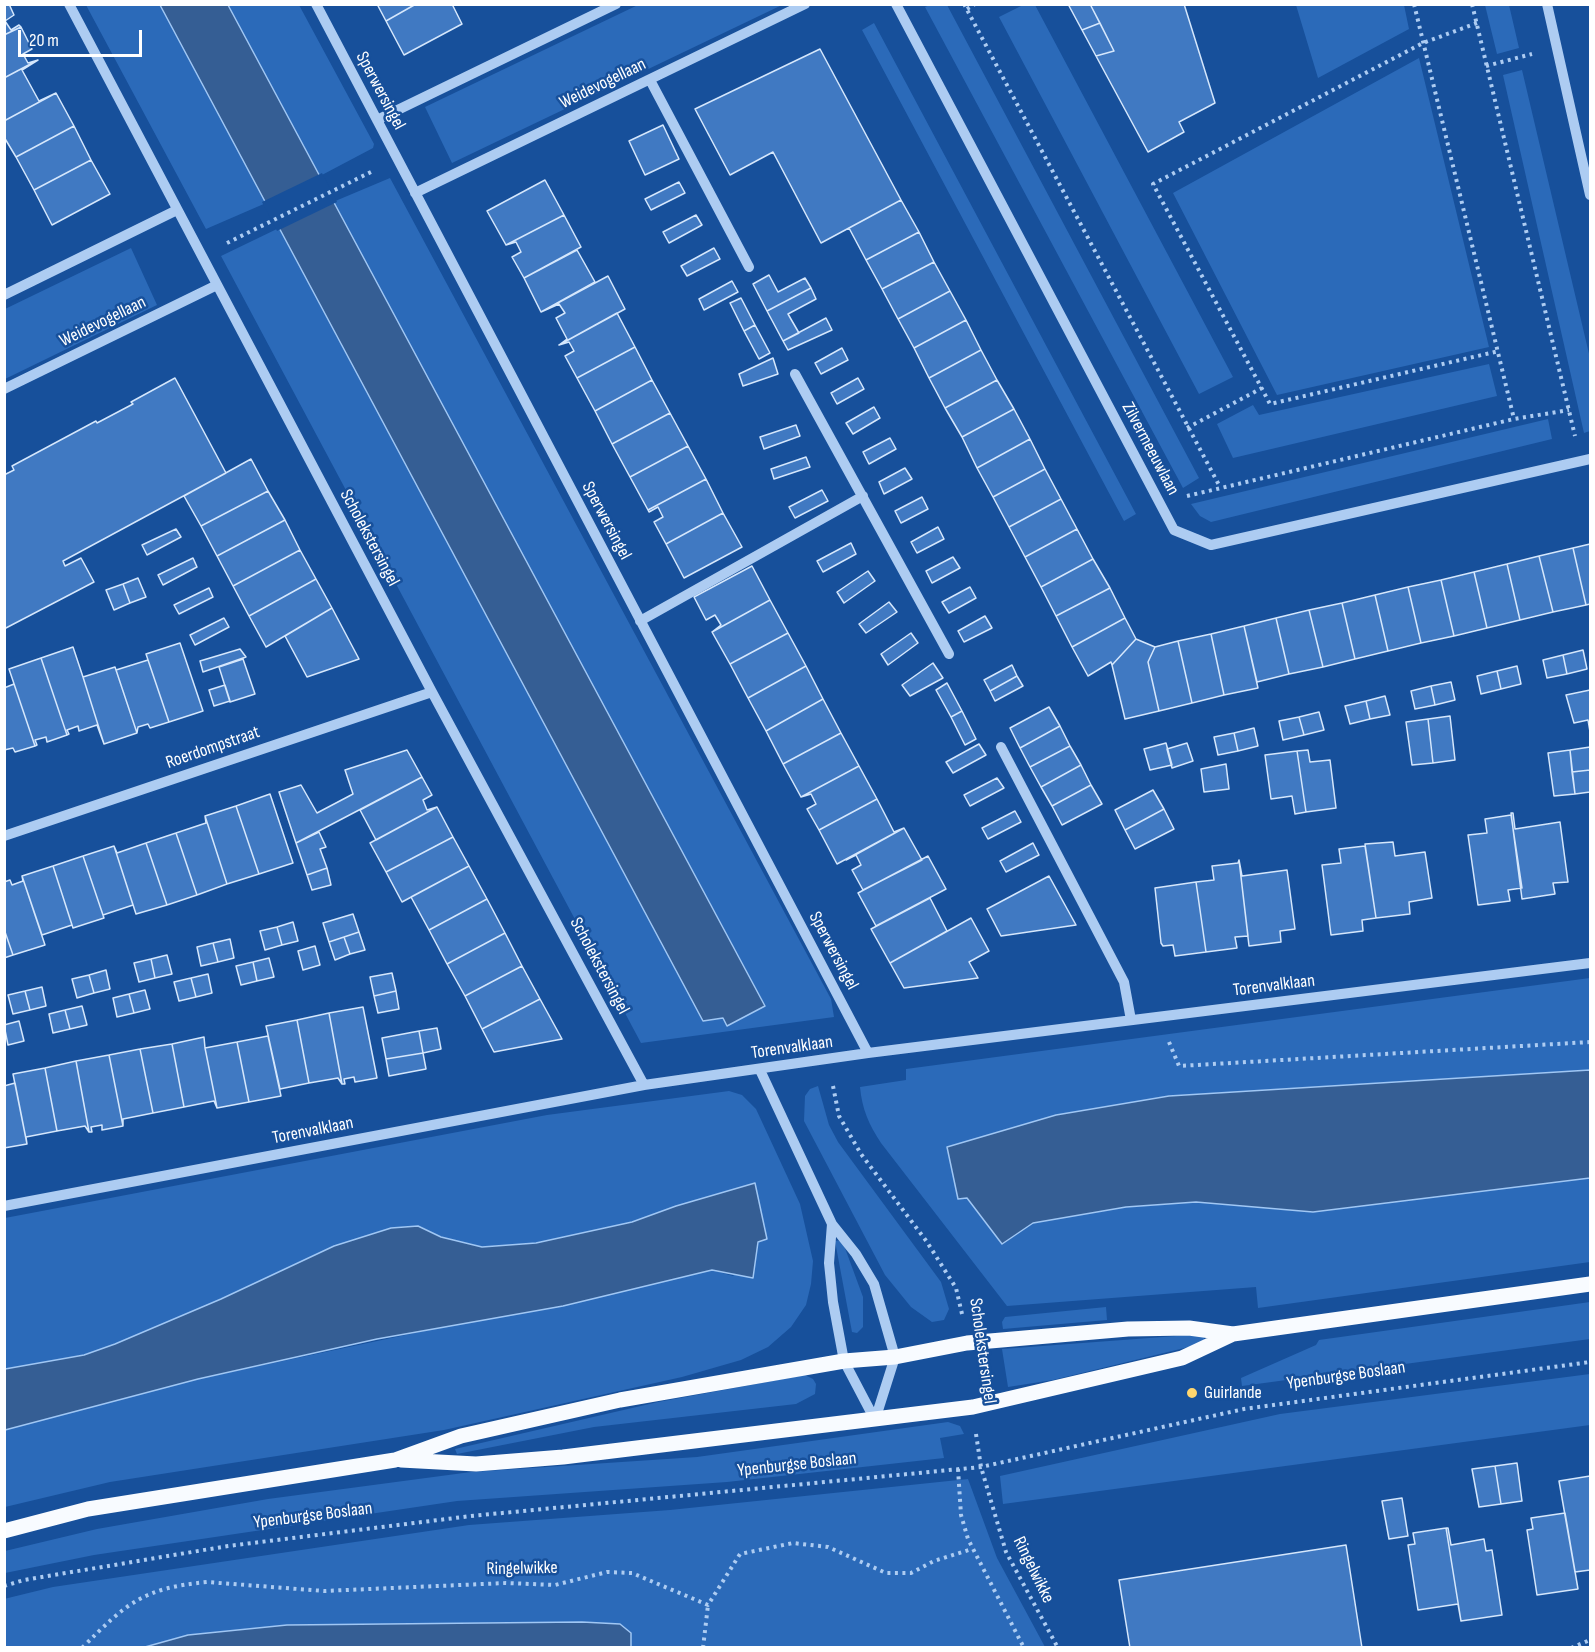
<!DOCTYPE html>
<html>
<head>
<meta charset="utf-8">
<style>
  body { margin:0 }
  #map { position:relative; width:1595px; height:1652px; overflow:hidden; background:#17509b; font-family:"Sofia Sans Condensed",sans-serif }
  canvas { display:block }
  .frame { position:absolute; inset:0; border:6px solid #fff; pointer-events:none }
  .scale { position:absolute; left:18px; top:30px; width:124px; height:27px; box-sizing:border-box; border:3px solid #fff; border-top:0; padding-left:8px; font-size:18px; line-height:21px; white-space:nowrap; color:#fff; -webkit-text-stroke:4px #17509b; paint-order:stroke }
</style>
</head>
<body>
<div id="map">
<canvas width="1595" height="1652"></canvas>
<div class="frame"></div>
<div class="scale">20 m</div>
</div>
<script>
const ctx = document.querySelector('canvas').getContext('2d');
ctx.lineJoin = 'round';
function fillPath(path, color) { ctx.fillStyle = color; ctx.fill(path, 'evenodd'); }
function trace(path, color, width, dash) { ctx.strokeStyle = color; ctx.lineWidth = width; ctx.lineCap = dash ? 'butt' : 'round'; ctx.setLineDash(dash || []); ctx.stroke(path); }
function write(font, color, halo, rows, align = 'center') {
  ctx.font = font + ' "Sofia Sans Condensed",sans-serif'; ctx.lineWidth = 5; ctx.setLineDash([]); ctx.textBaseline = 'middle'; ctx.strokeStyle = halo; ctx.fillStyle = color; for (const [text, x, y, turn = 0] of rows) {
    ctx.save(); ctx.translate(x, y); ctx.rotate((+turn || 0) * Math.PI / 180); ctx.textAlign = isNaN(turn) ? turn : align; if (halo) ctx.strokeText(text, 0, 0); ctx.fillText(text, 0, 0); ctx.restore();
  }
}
fillPath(new Path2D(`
  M640 4 782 5 452 163 425 107Z
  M86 5H160L266 203 206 229Z
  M228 5H299L374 144 373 148 320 176Z
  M930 5H947L1199 478 1183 488 925 7Z
  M1023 5H1035L1233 377 1199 394 999 17Z
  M1296 5H1404L1409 29 1318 78Z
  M1485 5H1509L1519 48 1497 54Z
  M874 23 1136 514 1124 521 862 30Z
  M1419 58 1489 347 1277 395 1173 193Z
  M1522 70 1590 358V431L1584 433 1503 75Z
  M390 178 831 999 834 1017 641 1043 221 256 279 228 703 1021 723 1018 727 1025 765 1005 333 202Z
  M131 248 157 305 5 379V309Z
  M1489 364 1497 396 1233 458 1217 424 1253 405 1259 415Z
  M1548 419 1552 439 1211 522 1200 516 1191 504Z
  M1590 978V1070L1169 1096 1056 1115 947 1147 958 1199 967 1198 1002 1244 1033 1223 1126 1207 1196 1202 1313 1212 1590 1178V1262L1258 1308 1256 1287 1007 1306 881 1143C869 1125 862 1109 860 1087L906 1080V1069Z
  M818 1086 829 1125 838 1142 941 1282 949 1309 944 1320 932 1322 911 1307 885 1275 804 1121 805 1096 810 1089Z
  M729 1091 742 1095 756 1109 800 1204 813 1261 811 1284 806 1305 791 1327 768 1347 741 1360 682 1377 444 1430 110 1482 5 1507V1430L198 1379 712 1270 733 1276 759 1242 767 1239 755 1183 676 1206 632 1222 536 1243 482 1247 441 1237 418 1226 391 1228 334 1246 221 1299 115 1344 84 1355 5 1369V1218L547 1115Z
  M842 1240 863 1297V1327L857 1333 852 1332 835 1241Z
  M1590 1302V1339L1242 1386 1241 1378 1316 1345 1319 1340Z
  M1106 1307 1107 1320 1003 1329 1002 1322 1005 1317Z
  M1203 1334 1205 1343 1053 1380 1008 1387 1002 1349Z
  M1590 1374V1425L1003 1504 1000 1476 1280 1414Z
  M805 1375 813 1379 816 1384 815 1394 796 1404 594 1427 457 1454 455 1449 658 1402Z
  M948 1422 960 1426 964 1434 940 1438 944 1458 727 1482 457 1501 94 1555 5 1573V1551L97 1529 268 1499 471 1472 697 1457Z
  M968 1479 997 1558 1045 1647H631V1633L620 1624 582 1622 287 1625 188 1635 145 1647 5 1648 4 1599 53 1587 469 1525 670 1510Z`), '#2b6ab9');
const water = new Path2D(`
  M160 5H228L765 1006 727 1026 723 1018 703 1021Z
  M1590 1070V1178L1313 1212 1196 1202 1126 1207 1033 1223 1002 1244 967 1198 958 1199 947 1147 1056 1115 1169 1096Z
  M755 1183 767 1239 758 1242 753 1278 712 1270 563 1306 377 1339 198 1379 5 1430V1369L84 1355 115 1344 221 1299 334 1246 391 1228 418 1226 441 1237 482 1247 536 1243 632 1222 676 1206Z
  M582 1622 620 1624 631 1633V1647H145L188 1635 287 1625Z`);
fillPath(water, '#355e94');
trace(water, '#a0c7f4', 1.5);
fillPath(new Path2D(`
  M322 173 337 202 277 231 262 202Z`), '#17509b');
const building = new Path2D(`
  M4 4H9L14 15 5 21 11 30 19 25 21 27 4 35Z
  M377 4H416L386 21Z
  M416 4H452L462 24 404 55 386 21Z
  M1068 4H1090L1100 23 1082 30Z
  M1090 4H1184L1215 103 1179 122 1184 132 1148 152 1096 56 1114 51Z
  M1100 23 1114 51 1096 56 1082 30Z
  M21 27 32 49 23 54 28 63 38 60 4 78V35Z
  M820 49 901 200 821 243 773 152 730 175 695 109Z
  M38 60 22 70 39 101 56 93 4 121V78Z
  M56 93 74 126 16 157 4 137V121Z
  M663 125 679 159 645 175 629 141Z
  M74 126 91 160 34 190 16 157Z
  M91 160 110 194 52 225 34 190Z
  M545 180 564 215 506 245 487 211Z
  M679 182 685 193 651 210 645 199Z
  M901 200 919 232 866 260 849 228Z
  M564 215 581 247 524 278 512 257 521 252 516 242 506 245Z
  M696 215 702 225 669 243 663 232Z
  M919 232 934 262 882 289 866 260Z
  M714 248 720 259 687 276 681 266Z
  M577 250 595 282 541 312 524 278Z
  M934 262 950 291 898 319 882 289Z
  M769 275 778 292 805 278 811 288 767 311 753 284Z
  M608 276 625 309 559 345 567 339 556 318 565 313 559 304 541 312Z
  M732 281 738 292 704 310 699 299Z
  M811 288 816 299 788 314 799 333 783 341 767 311Z
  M950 291 966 320 914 348 898 319Z
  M741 298 755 325 744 331 730 303Z
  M617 313 635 347 577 378 565 356 574 351 569 342 559 345Z
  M826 318 832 330 788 350 783 341Z
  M966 320 981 350 929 378 914 348Z
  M755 325 770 353 759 359 744 331Z
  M635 347 652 380 595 411 577 378Z
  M842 348 848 360 821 374 815 363Z
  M981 350 997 380 945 408 929 378Z
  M773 358 778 374 743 386 739 374Z
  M175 378 226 473 63 561 65 566 81 558 94 582 4 629V475L14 470 12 466 96 421 97 423 133 404 131 402Z
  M858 378 864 389 837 404 831 393Z
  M652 380 670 413 612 444 595 411Z
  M997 380 1014 409 962 437 945 408Z
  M874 407 880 418 853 434 846 423Z
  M1014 409 1030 439 977 468 962 437Z
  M670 413 688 446 630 477 612 444Z
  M796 425 800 436 764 449 760 437Z
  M890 438 896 449 869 464 863 452Z
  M1030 439 1045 469 993 497 977 468Z
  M688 446 706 479 648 510 630 477Z
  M806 457 810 467 774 479 771 469Z
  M251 459 268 491 201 526 184 496Z
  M905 468 912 479 884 494 879 482Z
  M1045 469 1061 499 1009 527 993 497Z
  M706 479 723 513 666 544 654 522 663 517 658 507 649 512 648 510Z
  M822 490 828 501 795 518 789 507Z
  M268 491 285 520 217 556 201 526Z
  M922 497 928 509 901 523 895 511Z
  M1061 499 1077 529 1025 557 1009 527Z
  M723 513 742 547 684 578 666 544Z
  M285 520 300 550 233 586 217 556Z
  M938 527 944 539 917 553 911 542Z
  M176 529 181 537 147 555 142 545Z
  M1077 529 1093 559 1041 587 1025 557Z
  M851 543 856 554 823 572 817 561Z
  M1590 544V604L1586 605 1573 548Z
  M1573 548 1586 605 1553 612 1539 556Z
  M300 550 316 579 249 616 233 586Z
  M1539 556 1553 612 1520 620 1507 564Z
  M953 557 960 568 932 583 926 571Z
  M193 558 197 567 163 585 158 575Z
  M1093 559 1110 588 1056 616 1041 587Z
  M1507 564 1520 620 1487 628 1474 572Z
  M752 566 770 600 712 632 721 625 715 615 706 620 694 597Z
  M868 571 875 581 844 603 837 592Z
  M1474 572 1487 628 1454 636 1441 580Z
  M138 578 146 597 130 603 123 584Z
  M316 579 332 608 266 647 249 616Z
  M1441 580 1454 636 1421 643 1408 587Z
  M123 584 130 603 114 610 106 590Z
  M970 587 976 598 949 613 942 602Z
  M1408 587 1421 643 1388 651 1375 595Z
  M209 588 213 597 179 614 174 605Z
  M1110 588 1125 618 1072 647 1056 616Z
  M1375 595 1388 651 1355 659 1342 603Z
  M770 600 788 633 730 664 712 632Z
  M889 602 897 612 866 633 859 624Z
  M1342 603 1355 659 1323 667 1309 610Z
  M332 608 359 659 307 677 285 636Z
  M1309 610 1323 667 1289 674 1276 618Z
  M985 616 992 628 964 642 958 631Z
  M224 618 229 627 195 645 190 635Z
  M1125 618 1136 639 1112 665 1111 662 1088 676 1072 647Z
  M1276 618 1289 674 1257 682 1244 626Z
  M1244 626 1258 688 1224 695 1211 634Z
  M788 633 806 666 748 698 730 664Z
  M911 633 918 643 888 665 881 654Z
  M1211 634 1224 695 1192 703 1178 641Z
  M1136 639 1155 647 1148 662 1159 711 1125 719 1112 665Z
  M1178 641 1192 703 1159 711 1148 662 1155 647Z
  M180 643 203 711 169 722 146 654Z
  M73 647 83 677 104 744 97 725 79 731 78 726 67 730 69 734 67 735 41 658Z
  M240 649 246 657 203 672 200 661Z
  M1583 650 1587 669 1567 674 1563 655Z
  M1563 655 1567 674 1547 678 1543 660Z
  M41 658 67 735 47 742 46 737 35 740 37 745 35 746 9 669Z
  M243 659 255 694 230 702 219 667Z
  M148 660 169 722 150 728 148 724 138 727 137 733 116 670Z
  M933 663 943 678 910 696 902 685Z
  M1012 665 1017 676 990 691 984 680Z
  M806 666 823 699 766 731 748 698Z
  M1517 666 1521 684 1501 689 1497 671Z
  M115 667 137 733 104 744 83 677Z
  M1497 671 1501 689 1481 694 1477 676Z
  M1017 676 1023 686 995 701 990 691Z
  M1451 682 1455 700 1435 705 1431 686Z
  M947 683 962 711 951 717 936 690Z
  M14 684 35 746 15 752 13 748 4 750V688Z
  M225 685 230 701 214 706 209 690Z
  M1431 686 1435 705 1415 709 1411 691Z
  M1590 690V732L1588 720 1574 723 1566 695Z
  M1385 696 1390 715 1370 719 1366 701Z
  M823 699 841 733 783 764 766 731Z
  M1366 701 1370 719 1350 724 1345 706Z
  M1049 707 1060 726 1020 748 1010 728Z
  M962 711 976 739 965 745 951 717Z
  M1319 712 1324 730 1304 735 1299 717Z
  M1450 716 1455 760 1433 763 1428 719Z
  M1299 717 1304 735 1283 740 1279 721Z
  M1428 719 1433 763 1412 765 1406 722Z
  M1060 726 1070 746 1030 767 1020 748Z
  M1254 728 1258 746 1238 751 1234 733Z
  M841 733 859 766 801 797 783 764Z
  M1234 733 1238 751 1218 755 1214 737Z
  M1166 743 1172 765 1150 770 1144 749Z
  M1187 743 1193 761 1172 768 1167 749Z
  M979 744 986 755 953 773 946 762Z
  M1070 746 1081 765 1041 787 1030 767Z
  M1590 747V770L1572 772 1570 750Z
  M407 750 422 777 296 843 279 792 301 785 317 813 353 794 345 770Z
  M1308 750 1310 762 1330 760 1336 808 1306 812 1297 751Z
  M1570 750 1575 794 1554 796 1548 753Z
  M1297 751 1306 812 1295 814 1292 796 1271 799 1265 755Z
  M1226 764 1229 789 1204 792 1201 769Z
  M1081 765 1091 785 1052 806 1041 787Z
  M859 766 877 799 819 830 807 809 816 804 811 794 801 797Z
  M1590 770V792L1575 794 1572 772Z
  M422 777 432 795 423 800 427 810 437 807 376 840 360 810Z
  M997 778 1004 788 970 806 964 795Z
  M1091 785 1102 804 1062 825 1052 806Z
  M1153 790 1164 809 1125 830 1115 810Z
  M270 794 293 863 259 874 236 806Z
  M877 799 894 832 904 828 837 864 819 830Z
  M236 806 259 874 227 884 205 816Z
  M437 807 453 837 386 872 370 843Z
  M1164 809 1174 829 1135 849 1125 830Z
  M1015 811 1021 822 988 839 982 828Z
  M1511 813H1513L1515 829 1560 822 1568 882 1553 883 1555 894 1522 899Z
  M1511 815 1522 888 1508 890 1510 901 1478 905 1468 835 1487 833 1485 819Z
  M205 816 227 884 197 895 176 833 206 823Z
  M904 828 922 860 863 890 852 870 861 865 856 855 846 860Z
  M319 832 326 847 320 849 327 868 307 875 296 843Z
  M176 833 197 895 167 905 146 843Z
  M453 837 469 866 402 902 386 872Z
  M1393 842 1395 856 1425 852 1432 898 1409 902 1410 914 1376 918 1365 844Z
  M146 843 167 905 136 914 114 846 117 853Z
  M1033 843 1039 855 1006 872 1000 861Z
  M114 846 133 905 103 915 83 856Z
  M1365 846 1376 918 1362 920 1363 931 1331 935 1322 865 1341 863 1339 849Z
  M83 856 104 918 73 928 53 866Z
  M928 856 946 889 876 926 858 893Z
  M1239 860 1248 936 1235 937 1237 948 1206 952 1196 882 1214 880 1212 866 1238 863Z
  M1239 860 1242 876 1287 870 1295 929 1280 931 1281 942 1249 946Z
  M53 866 72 925 42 935 22 876Z
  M469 866 487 899 429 930 411 897Z
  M327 868 331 885 312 890 307 875Z
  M22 876 45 945 13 955 4 929V882L10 880 12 885 23 881Z
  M1049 876 1076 925 1001 936 987 909Z
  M1196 882 1206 952 1175 956 1173 945 1163 946 1161 943 1155 888Z
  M930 898 947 931 890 963 871 929Z
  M487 899 505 933 447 964 429 930Z
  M353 914 359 932 329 942 323 923Z
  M971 918 989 951 969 962 978 978 904 988 890 963Z
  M293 922 298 941 282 945 277 927Z
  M277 927 282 945 265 950 260 931Z
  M4 929 13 955 4 958Z
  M359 932 365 950 350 954 344 937Z
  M505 933 522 966 465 996 447 964Z
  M344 937 350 954 335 960 329 942Z
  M230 939 234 958 218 962 213 943Z
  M213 943 218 962 201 966 197 947Z
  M315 946 320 965 303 970 298 951Z
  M167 955 172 974 155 978 151 959Z
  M269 958 274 977 257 981 253 962Z
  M151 959 155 978 139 982 134 963Z
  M253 962 257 981 241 985 236 966Z
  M522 966 540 999 482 1029 465 996Z
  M106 970 110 989 94 993 89 975Z
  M392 973 396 991 374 996 370 977Z
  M208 974 212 993 196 997 191 978Z
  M89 975 94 993 77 998 72 979Z
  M191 978 196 997 179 1001 174 982Z
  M42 987 46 1006 30 1010 25 991Z
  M145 990 150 1009 134 1013 129 994Z
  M25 991 30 1010 13 1014 8 995Z
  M396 991 399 1009 378 1013 374 996Z
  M129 994 134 1013 117 1017 113 998Z
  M540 999 562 1039 494 1052 482 1029Z
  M82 1006 87 1025 70 1029 65 1010Z
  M363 1007 377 1078 355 1082 354 1077 344 1079 345 1084H342L329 1013Z
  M65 1010 70 1029 53 1033 49 1014Z
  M329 1013 342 1084 338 1078 309 1083 297 1020Z
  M297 1020 309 1083 280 1089 266 1026Z
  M19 1021 24 1041 8 1045 4 1025Z
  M437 1028 441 1049 423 1053 419 1031Z
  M419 1031 423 1053 386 1059 382 1038Z
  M268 1036 281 1096 249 1102 237 1042Z
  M204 1037 205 1048 217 1108 214 1101 184 1107 172 1044Z
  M237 1042 249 1102 217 1108 205 1048Z
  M172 1044 184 1107 153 1113 140 1049Z
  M140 1049 153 1113 123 1119V1126L109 1055Z
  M423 1053 426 1069 389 1076 386 1059Z
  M109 1055 123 1126 102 1130V1125L91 1127 92 1132H89L76 1061Z
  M76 1061 89 1132 85 1126 57 1131 45 1068Z
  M45 1068 57 1131 26 1137 27 1144 13 1074Z
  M15 1083 27 1144 4 1148V1086Z
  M1517 1463 1522 1501 1501 1504 1495 1466Z
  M1495 1466 1501 1504 1479 1507 1472 1469Z
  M1590 1476V1570L1575 1572 1559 1481Z
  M1402 1498 1408 1536 1389 1539 1382 1501Z
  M1565 1513 1578 1589 1537 1595 1527 1530 1533 1529 1531 1518Z
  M1446 1528 1461 1621 1458 1604 1418 1610 1408 1545 1415 1544 1413 1533Z
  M1446 1528H1448L1451 1545 1484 1539 1486 1551 1492 1550 1502 1615 1461 1621Z
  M1346 1545 1362 1648H1130L1119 1580Z`);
fillPath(building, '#4079c2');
trace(building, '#d5e7fc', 1.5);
trace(new Path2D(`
  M964 4 1220 487
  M1414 4 1514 419
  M1472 4 1575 436
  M967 9 975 4
  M1477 23 1423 43 1153 184 1270 404 1499 351
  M1486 66 1532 54
  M227 243 373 171
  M1187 428 1262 388
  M1187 496 1514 419 1569 410
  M1169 1042 1179 1066 1590 1042
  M833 1086 839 1116 861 1154 927 1242 956 1288 962 1314
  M976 1434 981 1467 1006 1552 1058 1648
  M958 1469 961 1515 968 1539 1024 1648
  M4 1586 24 1580 228 1546 471 1516 981 1467 1244 1409 1590 1362
  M82 1648C126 1604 142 1588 207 1582L324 1591 506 1583 555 1585 607 1572 632 1573 708 1605 740 1554 793 1543 828 1547 886 1573H911L934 1561 972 1549
  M703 1648 708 1605
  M1571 1648 1590 1640`), '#adccf2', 4, [3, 4.5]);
trace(new Path2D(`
  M69 4 432 692 644 1085
  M316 4 868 1053
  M896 4 1174 530 1211 545 1590 459
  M1547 4 1590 195
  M650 80 749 267
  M377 120 616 4
  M415 193 805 4
  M4 295 177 210
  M795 374 949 654
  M4 389 217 285
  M640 621 863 496
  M1001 747 1124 982 1131 1020
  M4 836 432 692
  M760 1070 832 1224 856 1254 874 1284 895 1357 875 1420
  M4 1206 644 1085 868 1053 1590 963
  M832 1224 829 1263 833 1302 844 1361 875 1420`), '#adccf2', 10);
trace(new Path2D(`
  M401 1460 476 1464 563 1457 973 1407 1182 1358 1233 1334
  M4 1531 88 1509 395 1460 461 1436 620 1400 844 1361 895 1357 967 1343 1128 1329 1189 1328 1233 1334 1590 1284`), '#f8fbff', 15);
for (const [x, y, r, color] of [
  [1192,1393,6,"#ffd66e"]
]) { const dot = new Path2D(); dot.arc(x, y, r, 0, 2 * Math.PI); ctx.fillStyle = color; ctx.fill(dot); trace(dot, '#17509b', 2); }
write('18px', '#fff', '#17509b', [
  ["Weidevogellaan",603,84,-26],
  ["Sperwersingel",380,91,62],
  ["Weidevogellaan",103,322,-26],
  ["Zilvermeeuwlaan",1150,449,62],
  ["Sperwersingel",606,521,62],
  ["Scholekstersingel",369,538,62],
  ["Roerdompstraat",213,748,-19],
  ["Sperwersingel",833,951,62],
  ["Scholekstersingel",599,966,62],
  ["Torenvalklaan",1274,986,-7],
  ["Torenvalklaan",792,1048,-8],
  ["Torenvalklaan",313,1131,-11],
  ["Scholekstersingel",982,1351,82],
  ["Ypenburgse Boslaan",1346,1376,-8],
  ["Ypenburgse Boslaan",797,1465,-6],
  ["Ypenburgse Boslaan",313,1516,-7],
  ["Ringelwikke",522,1569,-1],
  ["Ringelwikke",1033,1570,64]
]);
write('18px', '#fff', '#17509b', [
  ["Guirlande",1204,1393]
], 'left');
</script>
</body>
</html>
